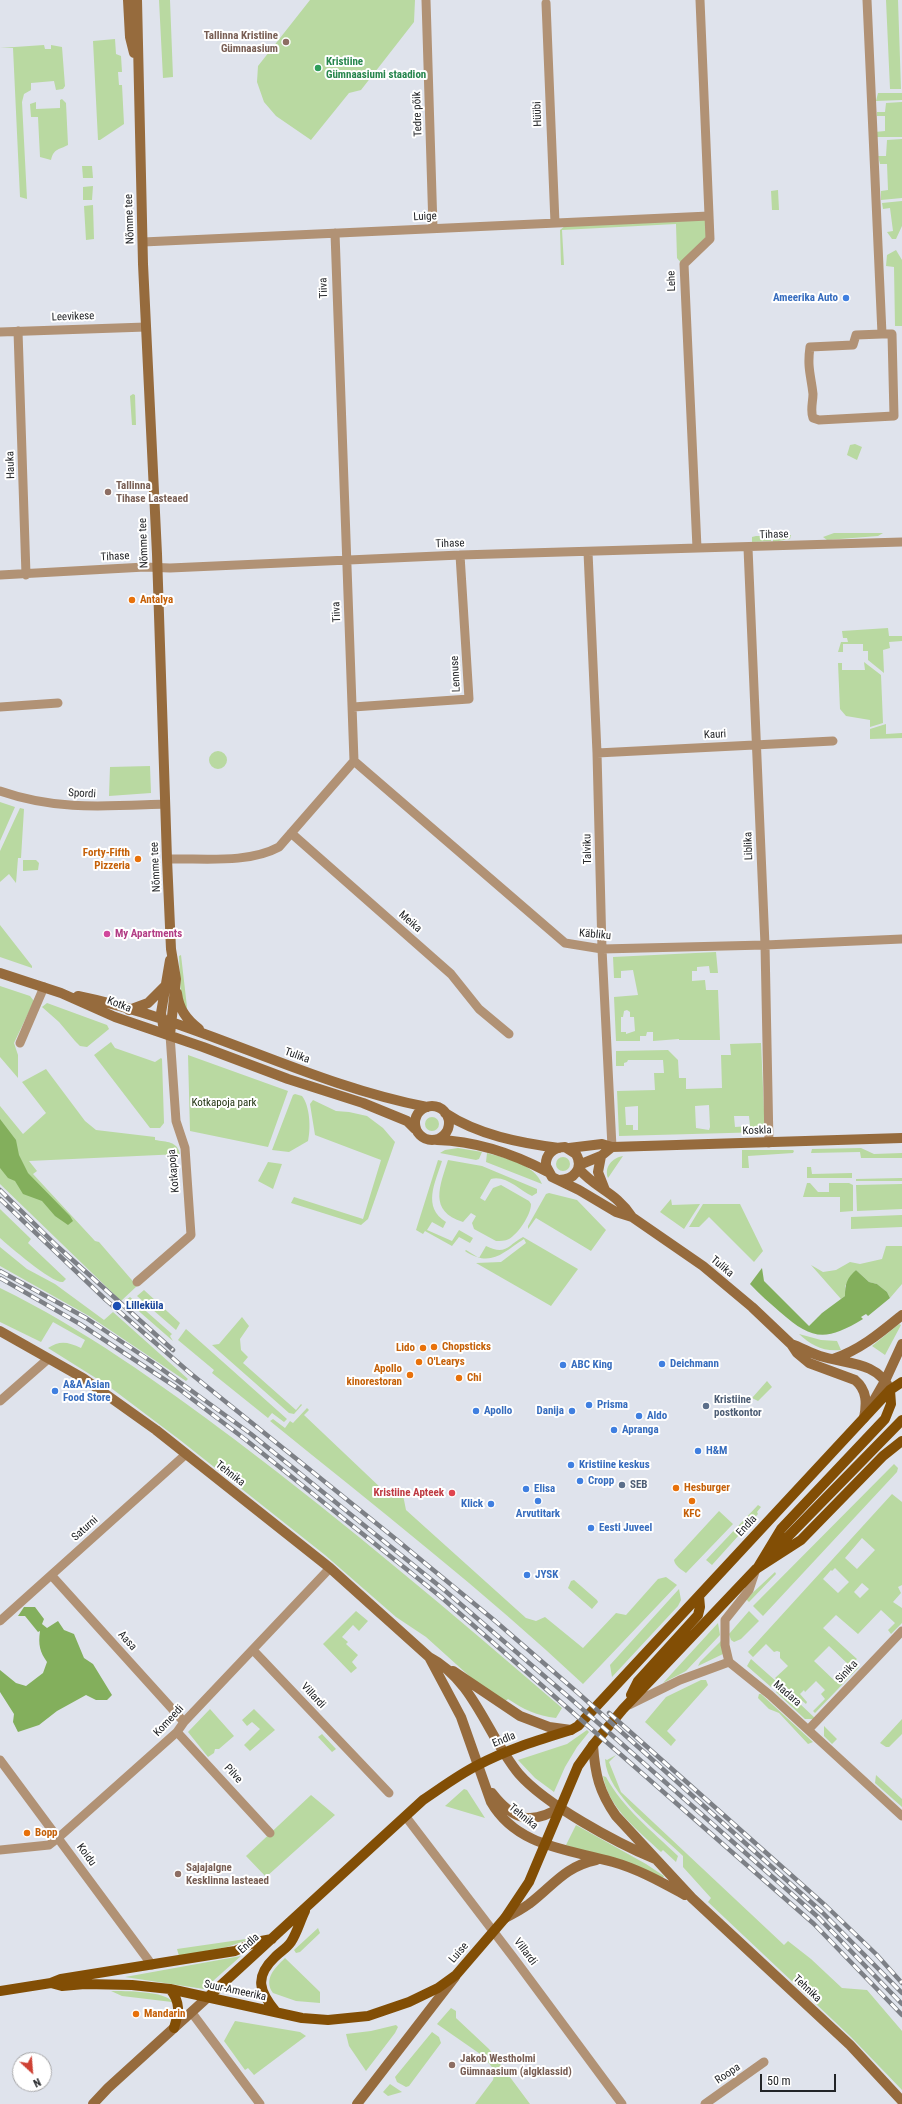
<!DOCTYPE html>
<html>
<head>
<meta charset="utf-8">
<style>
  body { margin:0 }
  #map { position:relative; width:902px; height:2104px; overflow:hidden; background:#dfe3ec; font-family:"Roboto Condensed",sans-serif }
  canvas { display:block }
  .north { position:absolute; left:12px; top:2052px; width:40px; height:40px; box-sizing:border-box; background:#fff; border:1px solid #a7a7a9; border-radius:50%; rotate:154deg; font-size:11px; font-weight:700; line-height:16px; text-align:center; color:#222427 }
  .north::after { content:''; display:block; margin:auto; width:14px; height:18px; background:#ce4134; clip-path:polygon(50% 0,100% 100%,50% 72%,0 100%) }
  .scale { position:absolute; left:760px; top:2074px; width:76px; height:18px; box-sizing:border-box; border:2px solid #222427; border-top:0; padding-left:5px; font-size:12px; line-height:14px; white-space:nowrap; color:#222427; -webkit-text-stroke:3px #fff; paint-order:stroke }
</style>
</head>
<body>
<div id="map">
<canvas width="902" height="2104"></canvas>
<div class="north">N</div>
<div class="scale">50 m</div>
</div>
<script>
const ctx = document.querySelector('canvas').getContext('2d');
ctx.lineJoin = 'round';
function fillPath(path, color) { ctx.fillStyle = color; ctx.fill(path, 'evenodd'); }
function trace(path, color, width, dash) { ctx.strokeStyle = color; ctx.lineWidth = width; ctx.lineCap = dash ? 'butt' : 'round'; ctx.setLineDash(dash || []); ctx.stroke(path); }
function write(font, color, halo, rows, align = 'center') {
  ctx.font = font + ' "Roboto Condensed",sans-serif'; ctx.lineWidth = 4; ctx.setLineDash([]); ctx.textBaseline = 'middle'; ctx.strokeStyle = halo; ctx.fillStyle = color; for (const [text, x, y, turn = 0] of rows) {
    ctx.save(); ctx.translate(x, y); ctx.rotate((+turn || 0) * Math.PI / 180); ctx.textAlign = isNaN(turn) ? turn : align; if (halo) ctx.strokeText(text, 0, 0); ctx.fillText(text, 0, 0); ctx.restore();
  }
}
fillPath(new Path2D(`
  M159 0H170L173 77 163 78Z
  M310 0H415L414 22 361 90 349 93 311 140 276 116 264 102 257 82 258 66Z
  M886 0H898L901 89H890Z
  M115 39 116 54 121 56 122 72H118L119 85H122L124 124 100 140H98L93 41Z
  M44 45 45 49H51V45L62 47 65 86 63 89 56 90 54 81 31 83V90L24 94 22 102 27 199 20 197 13 48H0Z
  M878 93H902V100L876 101Z
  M62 99 66 103 68 145C59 150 54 148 51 160L40 157 38 117H31L30 104 36 102V109L60 108V100Z
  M902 102V137H876L875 132 885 131V116H877V112H885L886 103Z
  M902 139V198L881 200V191L888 190 887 164H880L878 156H886L887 140Z
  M82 166H92L93 178H83Z
  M93 186 92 200H83V187Z
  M778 190 779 210H772L771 191Z
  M902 201V226L896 239H892L887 232 893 231 890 208 883 209 882 203Z
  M93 205 94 239 86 240 84 206Z
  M704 219 707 222 706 237 681 263 677 258 676 224 562 230 564 265H561L560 230 565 226Z
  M896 250 902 260V326H895L894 267 886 266 887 255Z
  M133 394 135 395 136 425H132L130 396Z
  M855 444 862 447 857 460 847 455 850 445Z
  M834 533H883L878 536 827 540 823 537Z
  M773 535H791L790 539 773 542Z
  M756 536H771V541L752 542V537Z
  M888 628 889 636H902V641L889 642 890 648 883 650 884 673 868 660V651H863V644H843V652H838L841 642H848L847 638H843L842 631Z
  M864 662 881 675 883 723 870 727V720L846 716 840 709 838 663H842V670H865Z
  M886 724V734L902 733V738L870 739V729Z
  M209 760a9 9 0 1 1 18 0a9 9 0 1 1-18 0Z
  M150 766 151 793 109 796 110 767Z
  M0 802 15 807 0 841Z
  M20 808 24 809 21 858H18L16 883 9 874 0 882V851Z
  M23 860H36L39 863 38 870 23 871Z
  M0 925 32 966V968L0 957Z
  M716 952 718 973H710L709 966 697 967V971H692V981L705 980 706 990H718L720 1040H679V1039L653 1041V1032H647L646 1036H640V1041H616L614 997 638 995 633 970 621 971V978H614L613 957ZM627 1010 630 1012V1017H634L635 1031 626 1034V1032H621V1017H623L624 1011Z
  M181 955 187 1007V1012L181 997 179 956Z
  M0 986 30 996 34 1001 14 1043 18 1055V1078L0 1057Z
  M47 1003 107 1025 109 1029 87 1047 80 1046 75 1041 59 1022 42 1007Z
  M111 1042 115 1048 155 1062 161 1058 162 1059 164 1123 160 1128H150L94 1055Z
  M761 1043 765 1132 619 1136 617 1091 655 1090 654 1073H664L663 1060H628L627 1062 624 1063V1066H616V1051L668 1050 678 1060 679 1078H686V1089L722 1088 721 1055H731L730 1044ZM709 1105 710 1127 709 1130 696 1128 695 1106ZM638 1106V1130H633V1125H626L625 1107ZM734 1116H749L750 1126 735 1127Z
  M188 1055 288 1091 268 1147 190 1131Z
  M46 1069 85 1121 96 1130 155 1137V1140C167 1142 177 1141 180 1154L29 1161 37 1171 33 1174 95 1241 99 1242 137 1286 121 1301 0 1184V1106L23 1134 46 1113 22 1082Z
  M295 1094 302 1096C310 1106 311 1129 308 1141L289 1152 272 1150 293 1095Z
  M313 1100 336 1111 349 1112 367 1116 383 1128 395 1142 368 1219 361 1225 291 1203 294 1197 363 1219 381 1160 315 1135 310 1104Z
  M425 1124a7 7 0 1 1 14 0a7 7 0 1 1-14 0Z
  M458 1148 482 1152 479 1159 476 1160 440 1153 445 1150Z
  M861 1148 874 1154 902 1153V1158H861L860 1152 811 1153 812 1149Z
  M742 1150H793L794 1151 793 1153 748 1156 749 1168H742Z
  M487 1153C505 1158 535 1164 542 1184L486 1162Z
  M623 1156 608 1178C604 1167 612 1158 623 1156Z
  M556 1164a7 7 0 1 1 14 0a7 7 0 1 1-14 0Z
  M438 1160 442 1161C435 1183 422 1207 446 1222L443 1228 432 1222 427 1230 452 1241 459 1230 473 1238 470 1243 459 1237 452 1246 425 1231 423 1234 416 1230Z
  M448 1160 482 1166 537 1189V1193L532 1196C519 1190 506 1175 491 1179L480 1198 485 1201 493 1188 501 1185 529 1201 531 1204C531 1215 518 1234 509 1239 505 1241 500 1241 496 1241L474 1229 472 1223 476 1216 471 1213 463 1222C428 1211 440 1186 448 1160Z
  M268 1162 282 1164 273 1189 258 1181Z
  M807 1167H811L812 1174 852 1173V1178H807Z
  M902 1178V1181H856V1179Z
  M807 1183H810L818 1192H829V1183H849L853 1185V1211L840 1212V1197H803Z
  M902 1184V1209L857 1211 856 1185Z
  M549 1193 577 1200 606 1230 591 1251 536 1218 528 1229V1226L546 1194Z
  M671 1199 672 1205 700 1204 684 1229 660 1212Z
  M703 1204H740L763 1251 754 1262 709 1217 699 1227H689Z
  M0 1209 31 1239 28 1243 66 1279 63 1282C53 1284 9 1246 0 1238Z
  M902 1215V1227L851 1229V1217Z
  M523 1237 578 1269 551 1306 476 1263 501 1262 526 1243 524 1239C502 1253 491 1268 465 1251L466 1250 479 1258 486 1246C506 1256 508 1245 523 1237Z
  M886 1246H902V1284L890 1298 887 1292 877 1284 869 1282 856 1270 845 1286V1296L841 1299 811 1265 823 1272 836 1270 850 1262 860 1264 882 1259Z
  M0 1247 27 1269 55 1284 104 1320 113 1312 188 1379 186 1381 89 1316 0 1266Z
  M0 1288C84 1329 159 1383 234 1439 347 1524 455 1616 562 1708L556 1718C537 1716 523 1709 508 1699L503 1703 477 1683 426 1637 396 1617 325 1555 180 1440 107 1385 48 1348C60 1340 68 1342 81 1348L85 1340 53 1322 41 1342 0 1322Z
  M144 1290 180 1323 176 1330 137 1296Z
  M130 1297 172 1334 170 1336 173 1341 126 1300Z
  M242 1317 249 1326 240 1339 241 1350 248 1357 243 1363 296 1410 301 1404 302 1405 294 1414 289 1413 212 1345 219 1344Z
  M899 1324 901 1325 885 1355 872 1346Z
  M186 1329 287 1419 284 1422 272 1413 268 1418 212 1373 214 1370 178 1340Z
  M799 1334 821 1340 837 1341 841 1350C823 1352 811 1345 799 1334Z
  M767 1381 772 1387 758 1401 752 1398Z
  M307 1408 309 1410 304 1415 383 1490H398L403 1495 406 1510 526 1618 536 1621 545 1617 583 1648 616 1613 626 1615 658 1579 666 1577 677 1585 583 1684C484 1591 376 1507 270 1421L273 1419 285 1428 290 1421 293 1423Z
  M894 1464 898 1468 897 1472 763 1616 753 1606Z
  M892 1494 902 1502V1585L898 1587 901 1593 893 1602 902 1608V1623L891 1634 888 1630 895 1623 881 1610 858 1634 836 1615 823 1628 857 1659 854 1662 859 1667 815 1713 813 1711 825 1699 821 1694 825 1690 816 1681 805 1692 804 1690 800 1694 807 1702 806 1704 775 1678 788 1666 780 1658V1652L777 1651 774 1652 766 1644 753 1657 748 1652ZM862 1538 875 1550 857 1569 845 1558ZM835 1568 849 1582 838 1593 823 1579 831 1570 832 1571ZM862 1583 869 1589 860 1598 854 1592ZM829 1646 851 1667 836 1682 814 1661Z
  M758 1505 761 1507 757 1512 758 1514 712 1565 706 1560Z
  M719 1511 733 1524 686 1573C682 1570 675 1566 674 1560Z
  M775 1572 776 1574 749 1602 746 1599Z
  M574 1580 597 1600 598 1602 592 1609 568 1588 571 1581Z
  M679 1589 681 1600 678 1606 612 1677 610 1665Z
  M356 1611 368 1621 359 1631 353 1625 342 1637 348 1642 346 1644 358 1655 352 1662 357 1668 351 1673 323 1644Z
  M749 1611 759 1621 741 1639 734 1642 731 1640 729 1634Z
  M718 1623 720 1635 686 1671 663 1683Z
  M721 1641 723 1654 698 1666 700 1662Z
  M751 1659 777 1682 771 1687 747 1666Z
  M701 1680H706L708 1685 667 1731 676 1740 671 1746 645 1722 666 1697Z
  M781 1686 816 1719H805L776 1692Z
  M759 1694H761L813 1742 808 1744 779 1713 769 1709 758 1698Z
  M210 1709 234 1736 219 1749H215L214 1753 208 1757 188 1732Z
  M254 1709 275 1730 250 1751 244 1745 260 1729 252 1722 247 1726 242 1720Z
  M902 1719V1734L889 1747H886L880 1743Z
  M824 1726 837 1739 832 1744 824 1736Z
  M587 1730 589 1732 577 1747 565 1767 554 1792 535 1778 518 1760 567 1744Z
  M322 1734 336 1749 332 1752 318 1737Z
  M616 1755 609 1762 621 1792 784 1945 788 1941 811 1959 842 1988 867 1990 902 2031V2090L851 2037 708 1902 711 1898 683 1867V1856C658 1831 607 1796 605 1759L607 1760Z
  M876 1775 902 1799V1807L875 1783Z
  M603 1776 606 1777C623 1808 652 1831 678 1856L676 1862 663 1850 661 1852C638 1830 609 1809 603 1776Z
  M464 1789 467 1790 485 1818 445 1806Z
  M311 1795 335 1815 266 1877 246 1856Z
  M576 1825 646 1864 664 1876 663 1878 566 1845Z
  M318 1928 320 1933 300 1952 296 1953 294 1950Z
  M253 1938 227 1947 179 1956 177 1949Z
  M241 1956 204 1989 125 1977Z
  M285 1958 320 1992V2003L296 2001 273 1993C263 1979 275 1968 285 1958Z
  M111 1991C124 1991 167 1991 172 2002L122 1996Z
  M451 2008 456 2011V2018L489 2049 530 2104H475L493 2080 495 2071 483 2056 437 2024Z
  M235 2021 300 2032 306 2036 254 2075 248 2068 245 2070 224 2041Z
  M396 2025 398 2027 395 2033 366 2071 349 2046 346 2034 371 2031Z
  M432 2032 439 2037 441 2043 409 2086 406 2087 397 2082 395 2077Z
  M390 2084 402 2092 388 2096 383 2092Z`), '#b9d9a1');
fillPath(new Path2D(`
  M0 1119 16 1140 19 1155 28 1173 70 1216 73 1221 68 1225 55 1216 42 1201 23 1194 15 1181 8 1178 0 1168Z
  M762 1268 764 1281 809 1326 822 1313 845 1296C845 1284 847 1278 856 1270L869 1282 877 1284 887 1292 890 1298 868 1316 866 1314 861 1317 863 1319C825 1342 812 1340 780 1312 770 1303 759 1294 750 1284Z
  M24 1607H35L44 1619 42 1624 47 1628 58 1621 64 1630 74 1634 84 1658 93 1664 112 1695 107 1700H96L86 1695 57 1711 39 1725 18 1732 13 1722 14 1714 0 1692V1670L16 1683 26 1686 43 1673 47 1662C40 1652 38 1645 40 1631L38 1632 25 1616H18Z`), '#83af5c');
trace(new Path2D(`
  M426 0 433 228
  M867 0 882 334 856 335 853 345 810 347C807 368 811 375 813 394 813 402 810 410 813 418L819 420 894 416 892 334H882
  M546 3 555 223
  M143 242 709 216
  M18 331 26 575
  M0 332 146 327
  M697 548 684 264 710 239 700 0
  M748 548 765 945 769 1143
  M588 552 597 753 602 949 612 1147
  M0 575 145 567 170 568 460 555 902 542
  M0 707 58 703
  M353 707 469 699 460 555
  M597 753 833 741
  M354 761 565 943 602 949 765 945 902 939
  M0 791C57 811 107 806 165 804
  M291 833 451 974 479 1009 509 1034
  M167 859C202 858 248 864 279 847L354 761 335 233
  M20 1043 44 987
  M137 1282 191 1235 185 1148 176 1121 170 1035
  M0 1401 48 1359
  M756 1569 749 1590 725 1620V1645L729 1662 770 1695 902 1816
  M52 1576 184 1722
  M0 1621 185 1455
  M253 1650 389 1793
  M629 1705 680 1680 729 1662
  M809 1729 902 1631
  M177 1732 270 1833
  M0 1760 152 1965
  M406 1817 516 1961 622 2104
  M0 1850 49 1845 58 1838 177 1732 184 1722 330 1568
  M192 2013 260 2104
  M705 2104 764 2062`), '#b19275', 9);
trace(new Path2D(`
  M128 0 130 37 134 53
  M137 0 143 264 157 554 167 859 171 949 176 979 170 1035
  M0 973 61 993 115 1017 203 1047 288 1079 363 1103 407 1121 415 1129
  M177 993C179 1009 186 1019 199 1029
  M78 996C198 1020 307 1084 427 1107
  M129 1010 148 1003 165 986
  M163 1025 161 1013 170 960
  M415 1123a17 17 0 1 1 34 0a17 17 0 1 1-34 0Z
  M445 1113C478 1135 520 1143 559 1148
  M437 1140C476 1141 514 1154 548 1172
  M569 1148 602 1144 612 1147 902 1138
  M601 1156 598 1172 605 1190
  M579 1165 601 1156 612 1147
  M579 1169C596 1189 616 1192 632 1217
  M559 1180C574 1180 584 1168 576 1154L565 1147C553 1147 545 1155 546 1166L552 1177 579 1190 616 1212 632 1217 703 1266 752 1307 791 1344 797 1353 809 1363 855 1380C867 1390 867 1403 864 1418
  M0 1331 83 1378 156 1430 330 1568 429 1657C474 1680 488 1737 519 1774 546 1805 617 1843 655 1859
  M791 1344C801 1347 810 1353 820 1356 845 1364 878 1361 890 1390
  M833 1359C860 1350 880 1333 902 1315
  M869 1409 885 1381 902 1344
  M429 1657 461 1717 491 1802C517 1847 568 1849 613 1862 638 1869 661 1882 685 1895
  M453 1671 520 1716 549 1727 571 1730
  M593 1745C595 1774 599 1792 616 1816L692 1898 850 2045 902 2101
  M492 1793C513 1820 531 1826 561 1807
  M505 1918C513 1914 522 1909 529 1904 554 1885 564 1867 596 1860
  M93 2104 108 2088 208 1997
  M357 2104 455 1977`), '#966b3d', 10);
trace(new Path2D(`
  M770 1555 902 1420
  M758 1567 781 1529 885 1419 891 1404 890 1390
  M631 1695 638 1681 698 1615 700 1607 699 1596
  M51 1983 61 1979 235 1951 256 1942 272 1939
  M170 1989C181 2003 179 2012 174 2028
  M0 1991 51 1983 62 1986 85 1984 132 1985 170 1989 302 2018 328 2020 368 2016 409 2002 438 1988 456 1975 505 1918 529 1882 578 1766 593 1745 623 1709 756 1569 801 1540 883 1456 902 1441
  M208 1997 423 1800C441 1788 458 1775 478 1765 508 1749 539 1740 571 1730L578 1726 890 1390 902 1382
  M276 2012C259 1991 254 1977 275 1957 280 1952 287 1948 291 1942 297 1933 300 1921 305 1911`), '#824e05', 10);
const rail = new Path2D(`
  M0 1190 57 1246 173 1350
  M0 1199 106 1300 190 1373 392 1536 494 1620 577 1692 822 1912 902 1993
  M0 1271 86 1318 152 1362 251 1434 443 1589 571 1699 818 1917 902 2004
  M0 1278 80 1324 179 1389 246 1440 441 1597 814 1924 902 2015
  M609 1713 826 1906 876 1954 902 1983`);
trace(rail, '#7d8086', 4.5);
trace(rail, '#fff', 3, [9]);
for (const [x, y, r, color] of [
  [286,42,4,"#8d6e63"],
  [318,68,4,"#2e9e5b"],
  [846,298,4,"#3f7fe0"],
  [108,492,4,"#8d6e63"],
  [132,600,4,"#e8710a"],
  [138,859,4,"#e8710a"],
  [107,934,4,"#d1479c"],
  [117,1306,5,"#1a4fb4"],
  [434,1347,4,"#e8710a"],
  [423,1348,4,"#e8710a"],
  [419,1362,4,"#e8710a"],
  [662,1364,4,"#3f7fe0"],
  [563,1365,4,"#3f7fe0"],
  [410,1375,4,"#e8710a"],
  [459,1378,4,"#e8710a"],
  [55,1391,4,"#3f7fe0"],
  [589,1405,4,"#3f7fe0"],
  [706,1406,4,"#5c6f8a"],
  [476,1411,4,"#3f7fe0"],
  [572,1411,4,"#3f7fe0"],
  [639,1416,4,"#3f7fe0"],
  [614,1430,4,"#3f7fe0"],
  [698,1451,4,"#3f7fe0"],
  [571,1465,4,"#3f7fe0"],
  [580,1481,4,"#3f7fe0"],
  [622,1485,4,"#5c6f8a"],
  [676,1488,4,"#e8710a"],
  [526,1489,4,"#3f7fe0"],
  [452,1493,4,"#e0444e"],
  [538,1501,4,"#3f7fe0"],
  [692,1501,4,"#e8710a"],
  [491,1504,4,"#3f7fe0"],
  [591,1528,4,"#3f7fe0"],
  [527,1575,4,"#3f7fe0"],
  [27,1833,4,"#e8710a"],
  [178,1874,4,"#8d6e63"],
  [136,2014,4,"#e8710a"],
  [452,2065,4,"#8d6e63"]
]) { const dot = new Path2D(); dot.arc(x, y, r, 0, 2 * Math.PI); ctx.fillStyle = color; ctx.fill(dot); trace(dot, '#fff', 1.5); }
write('bold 11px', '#785e54', '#fff', [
  ["Tallinna Kristiine",278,36,"right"],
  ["Gümnaasium",278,49,"right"],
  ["Tallinna",116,486],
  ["Tihase Lasteaed",116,499],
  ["Sajajalgne",186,1868],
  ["Kesklinna lasteaed",186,1881],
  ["Jakob Westholmi",460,2059],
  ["Gümnaasium (algklassid)",460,2072]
], 'left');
write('bold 11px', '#27864d', '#fff', [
  ["Kristiine",326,62],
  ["Gümnaasiumi staadion",326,75]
], 'left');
write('11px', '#222427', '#fff', [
  ["Tedre põik",418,114,-92],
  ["Hüübi",538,114,-92],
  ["Luige",425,217,-3],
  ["Nõmme tee",130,219,-92],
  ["Lehe",672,281,-92],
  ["Tiiva",324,288,-92],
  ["Leevikese",73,317,-2],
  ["Hauka",11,465,-92],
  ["Tihase",774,535,-2],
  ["Nõmme tee",144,543,-92],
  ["Tihase",450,544,-2],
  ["Tihase",115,557,-3],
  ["Tiiva",337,612,-93],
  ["Lennuse",456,674,-93],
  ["Kauri",715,735,-3],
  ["Spordi",82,794,3],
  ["Liblika",749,846,-92],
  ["Talviku",588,849,-91],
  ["Nõmme tee",156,867,-93],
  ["Meika",410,922,41],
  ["Käbliku",595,935,5],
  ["Kotka",119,1005,21],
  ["Tulika",297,1056,20],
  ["Koskla",757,1131,-2],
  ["Kotkapoja",174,1171,-95],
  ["Tulika",722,1267,40],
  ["Tehnika",230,1474,38],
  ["Endla",747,1526,-47],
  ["Saturni",85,1529,-42],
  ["Aasa",127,1641,48],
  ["Sinika",847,1672,-47],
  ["Madara",787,1694,41],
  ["Villardi",313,1696,47],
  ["Komeedi",169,1721,-47],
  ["Endla",504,1740,-22],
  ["Pilve",233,1774,47],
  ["Tehnika",523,1817,39],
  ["Koidu",86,1855,54],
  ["Endla",249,1944,-42],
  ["Villardi",525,1952,53],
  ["Luise",459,1953,-49],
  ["Tehnika",807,1989,43],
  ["Suur-Ameerika",235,1991,12],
  ["Roopa",728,2074,-34]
]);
write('bold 11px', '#366cbe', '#fff', [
  ["Ameerika Auto",838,298,"right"],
  ["Deichmann",670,1364],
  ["ABC King",571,1365],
  ["A&A Asian",63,1385],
  ["Food Store",63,1398],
  ["Prisma",597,1405],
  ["Apollo",484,1411],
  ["Danija",564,1411,"right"],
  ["Aldo",647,1416],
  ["Apranga",622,1430],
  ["H&M",706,1451],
  ["Kristiine keskus",579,1465],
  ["Cropp",588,1481],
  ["Elisa",534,1489],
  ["Klick",483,1504,"right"],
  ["Arvutitark",538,1514,"center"],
  ["Eesti Juveel",599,1528],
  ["JYSK",535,1575]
], 'left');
write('bold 11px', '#c56008', '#fff', [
  ["Antalya",140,600],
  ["Forty-Fifth",130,853,"right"],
  ["Pizzeria",130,866,"right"],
  ["Chopsticks",442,1347],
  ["Lido",415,1348,"right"],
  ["O'Learys",427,1362],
  ["Apollo",402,1369,"right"],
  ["kinorestoran",402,1382,"right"],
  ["Chi",467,1378],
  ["Hesburger",684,1488],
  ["KFC",692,1514,"center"],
  ["Bopp",35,1833],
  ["Mandarin",144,2014]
], 'left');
write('bold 11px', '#b23c85', '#fff', [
  ["My Apartments",115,934]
], 'left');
write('11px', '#233513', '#fff', [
  ["Kotkapoja park",224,1103]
]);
write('bold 11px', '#164399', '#fff', [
  ["Lilleküla",126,1306]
], 'left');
write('bold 11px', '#4e5e75', '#fff', [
  ["Kristiine",714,1400],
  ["postkontor",714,1413],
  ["SEB",630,1485]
], 'left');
write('bold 11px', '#be3a42', '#fff', [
  ["Kristiine Apteek",444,1493]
], 'right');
</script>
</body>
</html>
